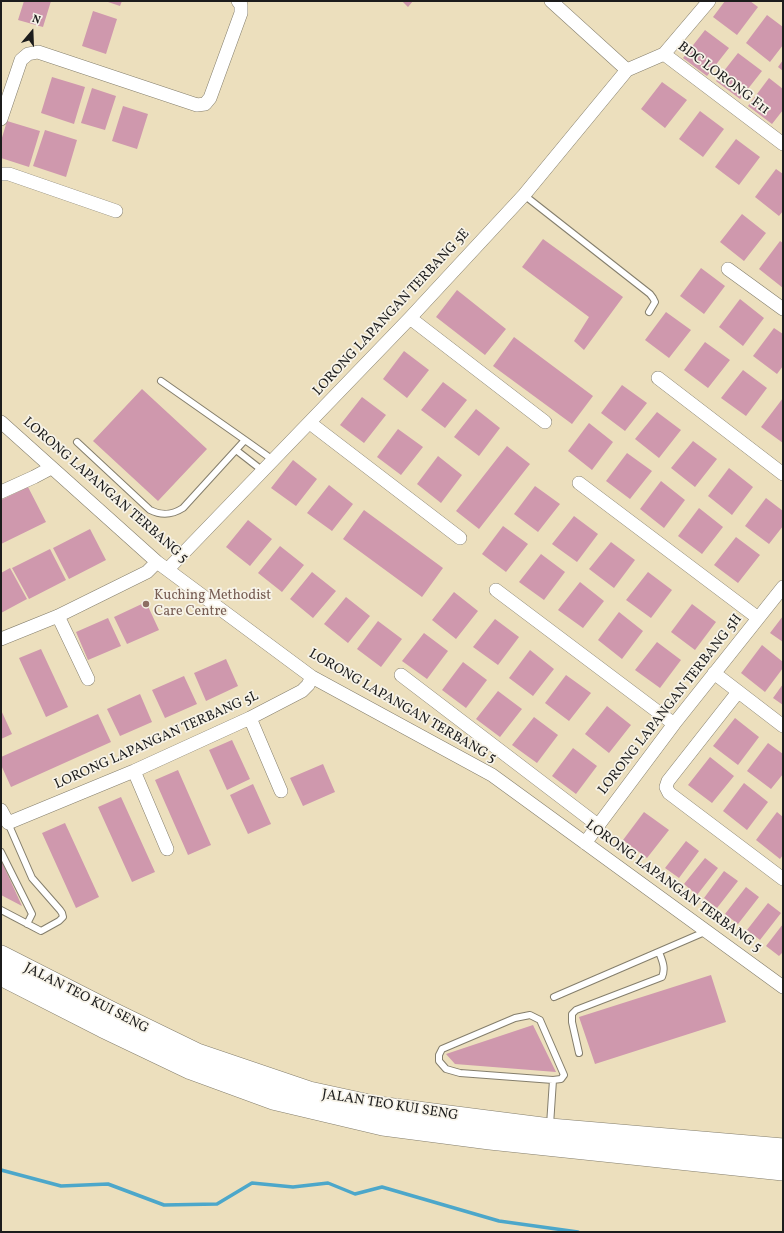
<!DOCTYPE html>
<html>
<head>
<meta charset="utf-8">
<style>
  body { margin:0 }
  #map { position:relative; width:784px; height:1233px; overflow:hidden; background:#ecdfbd; font-family:Vollkorn,serif }
  canvas { display:block }
  .frame { position:absolute; inset:0; border:2px solid #1c1c1c; pointer-events:none }
  .north { position:absolute; left:12px; top:12px; width:40px; height:40px; -webkit-text-stroke:3px #f7f3e8; paint-order:stroke; rotate:19deg; font-size:11px; font-weight:700; line-height:16px; text-align:center; color:#1c1c1c }
  .north::after { content:''; display:block; margin:auto; width:14px; height:18px; background:#1c1c1c; clip-path:polygon(50% 0,100% 100%,50% 72%,0 100%) }
</style>
</head>
<body>
<div id="map">
<canvas width="784" height="1233"></canvas>
<div class="frame"></div>
<div class="north">N</div>
</div>
<script>
const ctx = document.querySelector('canvas').getContext('2d');
ctx.lineJoin = 'round';
function trace(path, color, width, dash) { ctx.strokeStyle = color; ctx.lineWidth = width; ctx.lineCap = dash ? 'butt' : 'round'; ctx.setLineDash(dash || []); ctx.stroke(path); }
function fillPath(path, color) { ctx.fillStyle = color; ctx.fill(path, 'evenodd'); }
function write(font, color, halo, rows, align = 'center') {
  ctx.font = font + ' Vollkorn,serif'; ctx.lineWidth = 3.5; ctx.setLineDash([]); ctx.textBaseline = 'middle'; ctx.strokeStyle = halo; ctx.fillStyle = color; for (const [text, x, y, turn = 0] of rows) {
    ctx.save(); ctx.translate(x, y); ctx.rotate((+turn || 0) * Math.PI / 180); ctx.textAlign = isNaN(turn) ? turn : align; if (halo) ctx.strokeText(text, 0, 0); ctx.fillText(text, 0, 0); ctx.restore();
  }
}
trace(new Path2D(`
  M1 1170 61 1186 108 1184 164 1205 217 1204 252 1183 293 1187 328 1183 355 1194 382 1187 499 1221 578 1232`), '#4ca7ca', 3.5);
fillPath(new Path2D(`
  M24 1H51L43 27 18 20Z
  M105 1H122L120 6Z
  M402 1H413L408 7Z
  M725 1H750L758 7 737 35 713 17Z
  M93 11 117 19 106 54 82 46Z
  M767 15 783 27V45L770 62 746 43Z
  M705 30 729 48 707 76 683 58Z
  M738 53 762 71 740 99 716 81Z
  M783 60V71L778 67Z
  M52 77 85 87 74 124 41 113Z
  M769 78 783 89V110L772 124 748 106Z
  M662 82 687 100 665 128 641 109Z
  M92 88 116 96 105 130 81 123Z
  M123 106 148 114 137 149 112 141Z
  M700 111 724 129 703 157 679 139Z
  M7 121 40 131 29 167 1 158V141Z
  M45 130 77 140 66 177 33 166Z
  M736 139 760 157 739 185 715 167Z
  M776 169 783 174V211L779 216 755 197Z
  M742 214 766 233 744 261 720 242Z
  M543 239 623 297 584 350 574 341 589 317 522 267Z
  M780 241 783 243V288L759 269Z
  M701 268 725 286 704 314 680 296Z
  M457 290 506 329 485 355 436 317Z
  M740 299 764 318 743 346 719 327Z
  M666 312 691 330 669 358 645 340Z
  M774 328 783 334V366L777 374 753 356Z
  M514 337 593 396 572 424 493 366Z
  M705 342 730 360 708 388 684 370Z
  M404 351 429 370 407 398 383 379Z
  M743 370 767 388 746 416 721 398Z
  M443 382 467 400 445 428 421 410Z
  M622 385 647 403 625 431 601 413Z
  M142 389 207 449 158 501 93 441Z
  M362 397 386 415 364 443 340 425Z
  M783 398V443L761 427Z
  M476 409 500 428 479 456 454 437Z
  M657 412 681 430 659 458 635 439Z
  M589 423 613 442 592 470 568 451Z
  M398 429 423 447 401 475 377 457Z
  M693 441 717 459 695 487 671 468Z
  M507 446 530 464 479 529 456 511Z
  M627 453 652 471 630 499 606 481Z
  M438 456 462 475 441 503 417 484Z
  M293 460 317 479 296 506 271 488Z
  M729 468 753 487 732 515 708 496Z
  M661 481 685 500 664 528 640 509Z
  M329 485 353 504 332 531 307 513Z
  M535 486 560 504 538 532 514 514Z
  M28 487 46 522 1 544V500Z
  M766 498 783 511V526L769 544 745 526Z
  M699 508 723 527 702 554 678 536Z
  M364 510 443 568 422 597 343 539Z
  M574 516 598 534 577 562 552 544Z
  M248 520 272 539 250 566 226 547Z
  M503 526 528 544 506 572 482 554Z
  M90 529 106 560 69 579 53 548Z
  M736 537 760 555 738 583 714 565Z
  M611 542 635 560 614 588 589 569Z
  M280 546 304 565 282 592 258 573Z
  M50 549 66 580 29 599 12 568Z
  M541 554 565 572 544 600 519 582Z
  M10 568 27 599 1 613V573Z
  M312 572 336 591 313 618 290 599Z
  M648 572 672 590 651 618 626 600Z
  M580 582 604 601 583 628 558 610Z
  M454 592 478 611 456 639 432 620Z
  M346 597 370 616 348 643 324 624Z
  M146 602 159 630 127 644 114 617Z
  M692 604 716 622 695 650 671 632Z
  M619 612 643 631 622 659 598 640Z
  M783 616V642L770 633Z
  M108 618 121 646 88 660 76 632Z
  M495 619 519 637 498 665 473 647Z
  M378 621 402 639 381 667 357 649Z
  M424 633 448 651 427 679 402 661Z
  M657 642 681 660 660 688 635 670Z
  M762 645 783 662V668L765 692 741 673Z
  M41 649 68 707 46 717 19 658Z
  M530 650 554 669 533 696 509 678Z
  M226 659 238 686 206 701 194 673Z
  M463 662 487 680 466 708 442 690Z
  M566 675 591 693 569 721 545 703Z
  M184 676 197 704 165 718 152 690Z
  M783 684V705L773 698Z
  M498 691 522 709 500 737 476 719Z
  M140 694 152 722 120 736 107 709Z
  M607 706 631 725 609 753 585 734Z
  M1 710 12 734 1 739Z
  M98 714 111 742 11 787 1 765V757Z
  M534 717 558 735 537 763 512 745Z
  M735 718 759 737 738 765 713 746Z
  M232 740 250 779 227 790 209 750Z
  M768 743 783 754V774L771 789 747 771Z
  M573 748 597 766 576 794 552 776Z
  M710 757 734 776 712 803 688 785Z
  M323 764 335 792 303 806 290 778Z
  M178 770 211 845 188 855 155 780Z
  M744 783 768 802 747 830 723 811Z
  M253 784 271 824 248 834 230 795Z
  M121 797 155 872 132 882 98 807Z
  M644 812 669 830 647 858 623 840Z
  M777 812 783 817V855L780 859 756 840Z
  M65 823 99 897 76 908 42 833Z
  M686 841 699 851 679 878 665 868Z
  M705 858 718 868 697 895 684 884Z
  M1 860 22 906 1 895Z
  M724 871 738 881 717 908 704 898Z
  M746 887 759 897 738 924 725 914Z
  M768 903 781 913 760 940 747 930Z
  M783 924V952L779 956 766 946Z
  M711 975 726 1022 595 1064 579 1017Z
  M533 1025 556 1072 455 1064 446 1054Z`), '#cf98ad');
const service = new Path2D(`
  M524 195 650 294 653 298 655 302 649 312
  M245 440 273 460
  M77 442 150 510C162 516 172 515 183 508L245 440 161 381
  M236 450 263 471
  M1 852 32 914 27 924
  M1 910 41 931 59 921 63 917 62 913 60 910 32 878 8 823
  M554 997 707 931
  M579 1053 572 1022V1014L576 1010 662 977C666 968 662 960 659 952
  M550 1125 553 1080 561 1079 564 1075 540 1020 530 1015 515 1018 442 1049 439 1055V1061L446 1069 460 1073 553 1080`);
const minor = new Path2D(`
  M551 1 627 70
  M664 54 783 144
  M1 119 21 60 28 54 38 52 197 105 205 104 210 98 241 13V5L238 1
  M1 174H9L116 211
  M728 269 783 309
  M410 318 545 422
  M658 378 783 474
  M1 422 157 562 312 677 492 775 783 987
  M310 423 460 538
  M579 483 758 618
  M1 492 34 477 51 468
  M168 569 410 318 524 195 627 70 664 54 709 1
  M496 590 674 724
  M58 616 88 679
  M1 639 58 616 147 572 157 562
  M714 673 783 726
  M401 675 599 826
  M738 692 668 781 666 787 669 793 783 879
  M250 718 281 791
  M134 771 167 849
  M1 810 8 823 134 771 250 718 302 691 308 685 312 677
  M585 843 674 724 783 587`);
const trunk = new Path2D(`
  M1 956 111 1012 197 1054 309 1092 378 1107 495 1122 550 1129 783 1149
  M1 975 103 1027 191 1069 273 1099 383 1125 490 1139 783 1170`);
trace(service, '#847e6c', 8);
trace(minor, '#847e6c', 14);
trace(trunk, '#847e6c', 22);
trace(service, '#fff', 6);
trace(minor, '#fff', 13);
trace(trunk, '#fff', 21);
for (const [x, y, r, color] of [
  [146,604,4,"#8d6e63"]
]) { const dot = new Path2D(); dot.arc(x, y, r, 0, 2 * Math.PI); ctx.fillStyle = color; ctx.fill(dot); trace(dot, '#f7f3e8', 1.5); }
write('14px', '#1c1c1c', '#f7f3e8', [
  ["BDC LORONG F11",723,79,37],
  ["LORONG LAPANGAN TERBANG 5E",392,313,-47],
  ["LORONG LAPANGAN TERBANG 5",105,491,41],
  ["LORONG LAPANGAN TERBANG 5H",671,705,-52],
  ["LORONG LAPANGAN TERBANG 5",402,707,30],
  ["LORONG LAPANGAN TERBANG 5L",157,741,-24],
  ["LORONG LAPANGAN TERBANG 5",673,887,36],
  ["JALAN TEO KUI SENG",86,999,27],
  ["JALAN TEO KUI SENG",390,1106,9]
]);
write('14px', '#785e54', '#f7f3e8', [
  ["Kuching Methodist",154,596],
  ["Care Centre",154,612]
], 'left');
</script>
</body>
</html>
